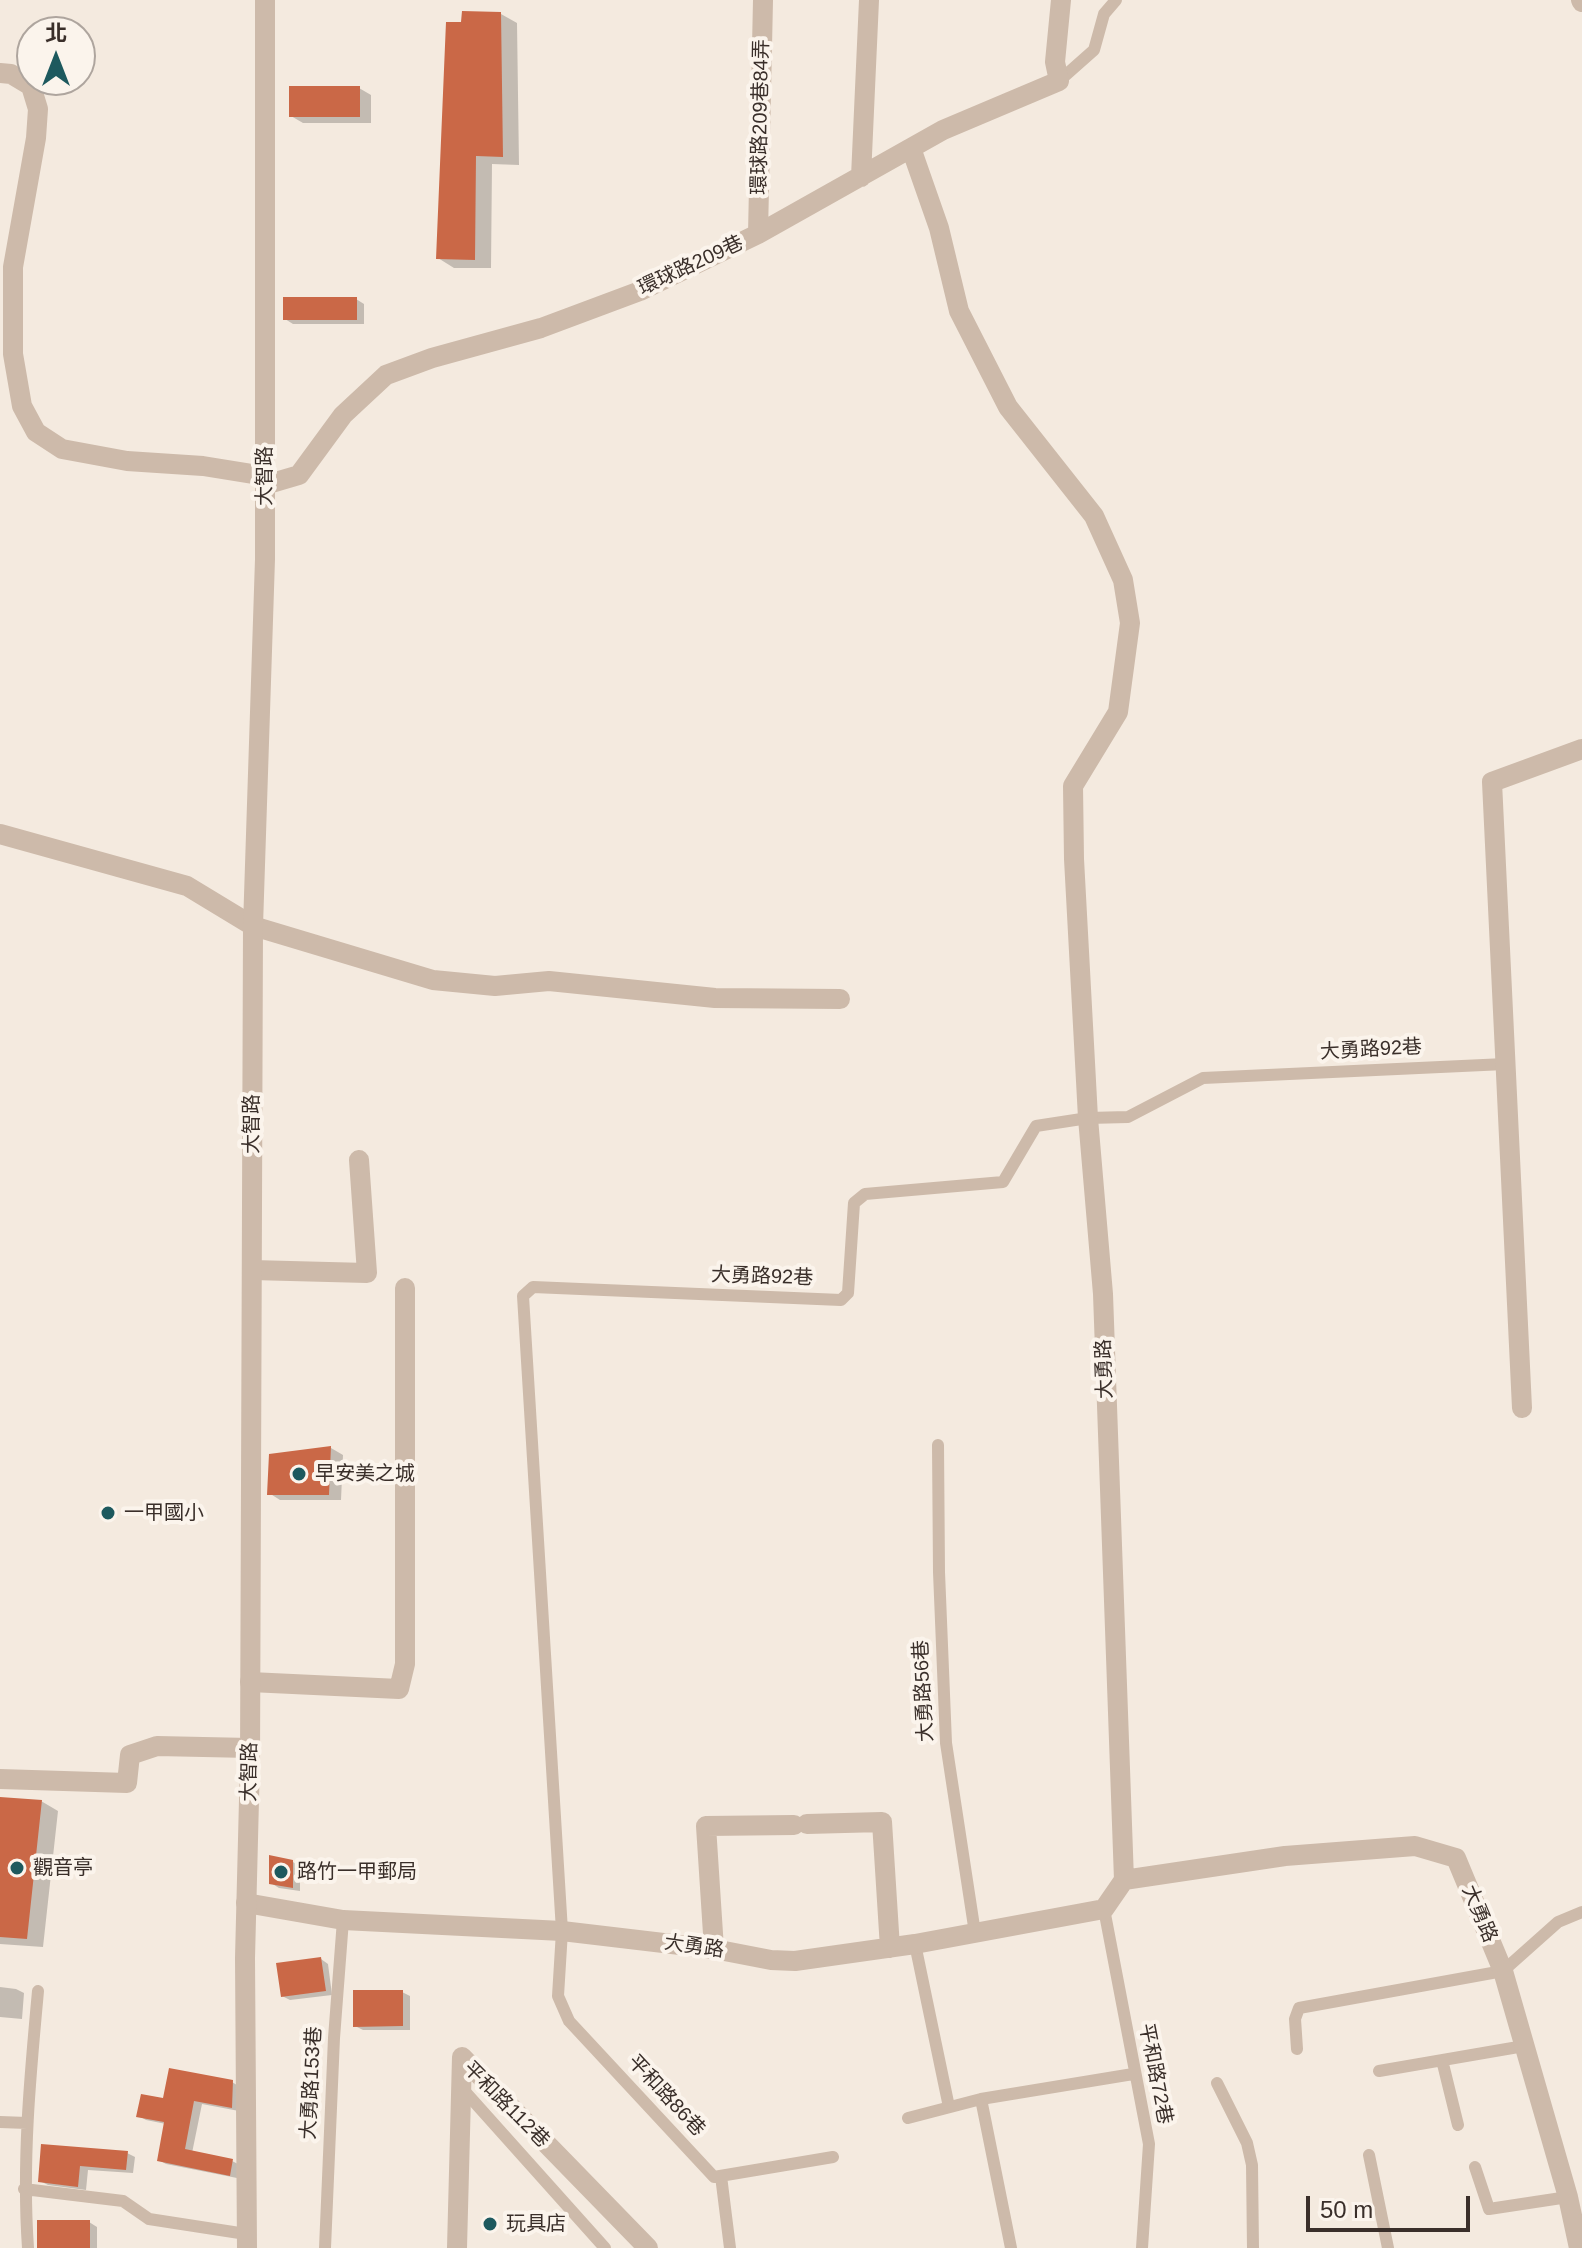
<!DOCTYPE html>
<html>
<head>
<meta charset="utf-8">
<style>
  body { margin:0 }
  #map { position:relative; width:1582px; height:2248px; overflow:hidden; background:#f4eadf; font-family:Helvetica,"Noto Sans TC",sans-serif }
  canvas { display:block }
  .north { position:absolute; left:16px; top:16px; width:80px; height:80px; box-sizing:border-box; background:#fbf4ec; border:2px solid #aea59e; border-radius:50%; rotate:0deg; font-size:22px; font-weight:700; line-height:32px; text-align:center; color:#3a2f2a }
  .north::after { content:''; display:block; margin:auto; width:28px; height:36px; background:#1d595e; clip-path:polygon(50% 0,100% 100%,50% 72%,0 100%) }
  .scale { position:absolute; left:1306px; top:2196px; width:164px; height:36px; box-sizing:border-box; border:4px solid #3a2f2a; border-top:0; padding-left:10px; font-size:24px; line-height:28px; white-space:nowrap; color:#3a2f2a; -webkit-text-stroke:6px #fbf4ec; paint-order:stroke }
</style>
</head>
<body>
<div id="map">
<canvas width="1582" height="2248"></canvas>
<div class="north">北</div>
<div class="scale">50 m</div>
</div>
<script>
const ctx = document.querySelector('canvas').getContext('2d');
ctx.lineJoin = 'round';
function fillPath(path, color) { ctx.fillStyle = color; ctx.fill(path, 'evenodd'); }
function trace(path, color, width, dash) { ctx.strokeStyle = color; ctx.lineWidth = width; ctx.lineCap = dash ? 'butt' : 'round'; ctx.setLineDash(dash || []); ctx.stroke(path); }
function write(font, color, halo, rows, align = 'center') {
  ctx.font = font + ' Helvetica,"Noto Sans TC",sans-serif'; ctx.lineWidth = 8; ctx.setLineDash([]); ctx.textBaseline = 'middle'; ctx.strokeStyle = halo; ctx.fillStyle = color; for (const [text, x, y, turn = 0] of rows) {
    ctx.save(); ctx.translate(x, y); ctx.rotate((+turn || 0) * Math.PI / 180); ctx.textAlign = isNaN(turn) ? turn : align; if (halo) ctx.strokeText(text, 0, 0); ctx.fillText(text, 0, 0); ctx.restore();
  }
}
fillPath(new Path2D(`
  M501 14 517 23 519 165 492 164 491 268H454L438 258Z
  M359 88 371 95V123H303L291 116Z
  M356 299 364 304V324H293L285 319Z
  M331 1448 343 1455 341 1500H280L269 1493 270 1455Z
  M0 1799 41 1801 58 1811 43 1947 0 1944Z
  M293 1862 300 1867V1891L279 1888 271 1883Z
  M321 1959 328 1964 332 1995 290 2000 282 1996Z
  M0 1987 16 1989 24 1993 22 2019 0 2017Z
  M402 1992 410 1996V2030H363L355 2026Z
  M232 2082 240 2087 239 2111 202 2104 192 2153 232 2161 240 2165 237 2178 166 2164 159 2160 166 2124 146 2120 139 2116 165 2100Z
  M43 2146 127 2153 135 2157 133 2173 88 2170 86 2190 48 2185 40 2181Z
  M89 2222 97 2227V2248H39Z`), '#0003');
fillPath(new Path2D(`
  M462 11 501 12 503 157 476 156 475 260 436 259 446 22H461Z
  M289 86H360V117H289Z
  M283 297H357V320H283Z
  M331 1446 329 1495H267L269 1454Z
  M0 1797 42 1800 27 1939 0 1937Z
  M269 1855 293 1860V1888L269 1884Z
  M321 1957 326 1991 281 1997 276 1963Z
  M353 1990H403V2026L353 2027Z
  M169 2068 233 2080 232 2108 194 2101 185 2149 233 2159 230 2176 157 2161 164 2122 136 2117 141 2094 163 2098Z
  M41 2144 128 2151 126 2170 80 2166 78 2187 38 2182Z
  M37 2220H90V2248H37Z`), '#ca6847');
trace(new Path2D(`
  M1059 81 1094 50 1104 14 1116 0
  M938 1445 939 1572 946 1743 975 1933
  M1104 1909 1149 2144 1142 2248
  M915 1944 949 2107
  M1297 2049 1295 2019 1299 2008 1503 1971 1558 1922 1582 1912
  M1442 2060 1458 2125
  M1379 2071 1524 2046
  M1217 2083 1247 2143 1252 2165 1253 2248
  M460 2086 605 2248
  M981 2099 1011 2248
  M908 2118 981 2099 1133 2074
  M0 2122 27 2123
  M1369 2155 1388 2248
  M833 2157 714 2177 569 2021 558 1996 562 1931 523 1296 533 1287 841 1300 848 1293 854 1203 865 1194 1003 1182 1036 1126 1088 1118 1128 1117 1203 1078 1505 1064
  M1475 2167 1489 2209 1568 2197
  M721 2176 730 2248
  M24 2189 123 2201 149 2219 246 2234
  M28 2248C22 2162 30 2077 38 1991
  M325 2248 334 2038 343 1920`), '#cdbaaa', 12);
trace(new Path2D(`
  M1581 0 1582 2
  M0 73 11 74 31 86 38 109 36 138 13 267V354L22 406 36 432 62 449 127 461 203 466 265 476
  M911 148 939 228 959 311 1008 407 1094 516 1123 580 1130 623 1118 712 1073 786 1074 859 1088 1118 1103 1294 1124 1880
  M861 177 869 0
  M758 234 763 0
  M265 485 299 475 343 415 386 375 432 358 541 328 640 291 758 234 943 130 1059 81 1055 62 1061 0
  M0 834 187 886 253 926 433 980 495 986 549 981 715 998 840 999
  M252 1270 367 1273 359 1160
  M1522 1408 1492 782 1582 749
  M250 1682 399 1689 405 1664V1288
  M0 1779 127 1783 130 1755 157 1746 250 1748
  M807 1824 882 1822 890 1948
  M246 1903 343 1920 562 1931 714 1949 771 1960 795 1961 915 1944 1104 1909 1124 1880 1285 1856 1415 1846 1456 1858 1503 1971 1568 2197 1579 2248
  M714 1949 706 1826 794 1825
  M457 2248 462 2057 648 2248`), '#cdbaaa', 20);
trace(new Path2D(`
  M247 2248 245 1958 250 1760 253 926 265 559V0`), '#cdbaaa', 20);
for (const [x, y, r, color] of [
  [299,1474,8,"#1d595e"],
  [108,1513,8,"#1d595e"],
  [17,1868,8,"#1d595e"],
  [281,1872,8,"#1d595e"],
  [490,2224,8,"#1d595e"]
]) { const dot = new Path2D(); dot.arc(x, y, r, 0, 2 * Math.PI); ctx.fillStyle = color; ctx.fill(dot); trace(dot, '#fbf4ec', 3); }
write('20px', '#3a2f2a', '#fbf4ec', [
  ["環球路209巷84弄",761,117,-89],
  ["環球路209巷",691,266,-25],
  ["大智路",265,476,-90],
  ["大勇路92巷",1371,1050,-3],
  ["大智路",252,1124,-90],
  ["大勇路92巷",762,1277,2],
  ["大勇路",1105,1369,-92],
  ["大勇路56巷",924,1691,-93],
  ["大智路",250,1772,-89],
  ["大勇路",1479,1914,67],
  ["大勇路",694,1947,8],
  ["平和路72巷",1155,2074,79],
  ["大勇路153巷",312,2083,-87],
  ["平和路86巷",666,2096,47],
  ["平和路112巷",506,2105,45]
]);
write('20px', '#3a2f2a', '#fbf4ec', [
  ["早安美之城",315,1474],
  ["一甲國小",124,1513],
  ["觀音亭",33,1868],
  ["路竹一甲郵局",297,1872],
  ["玩具店",506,2224]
], 'left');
</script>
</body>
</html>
